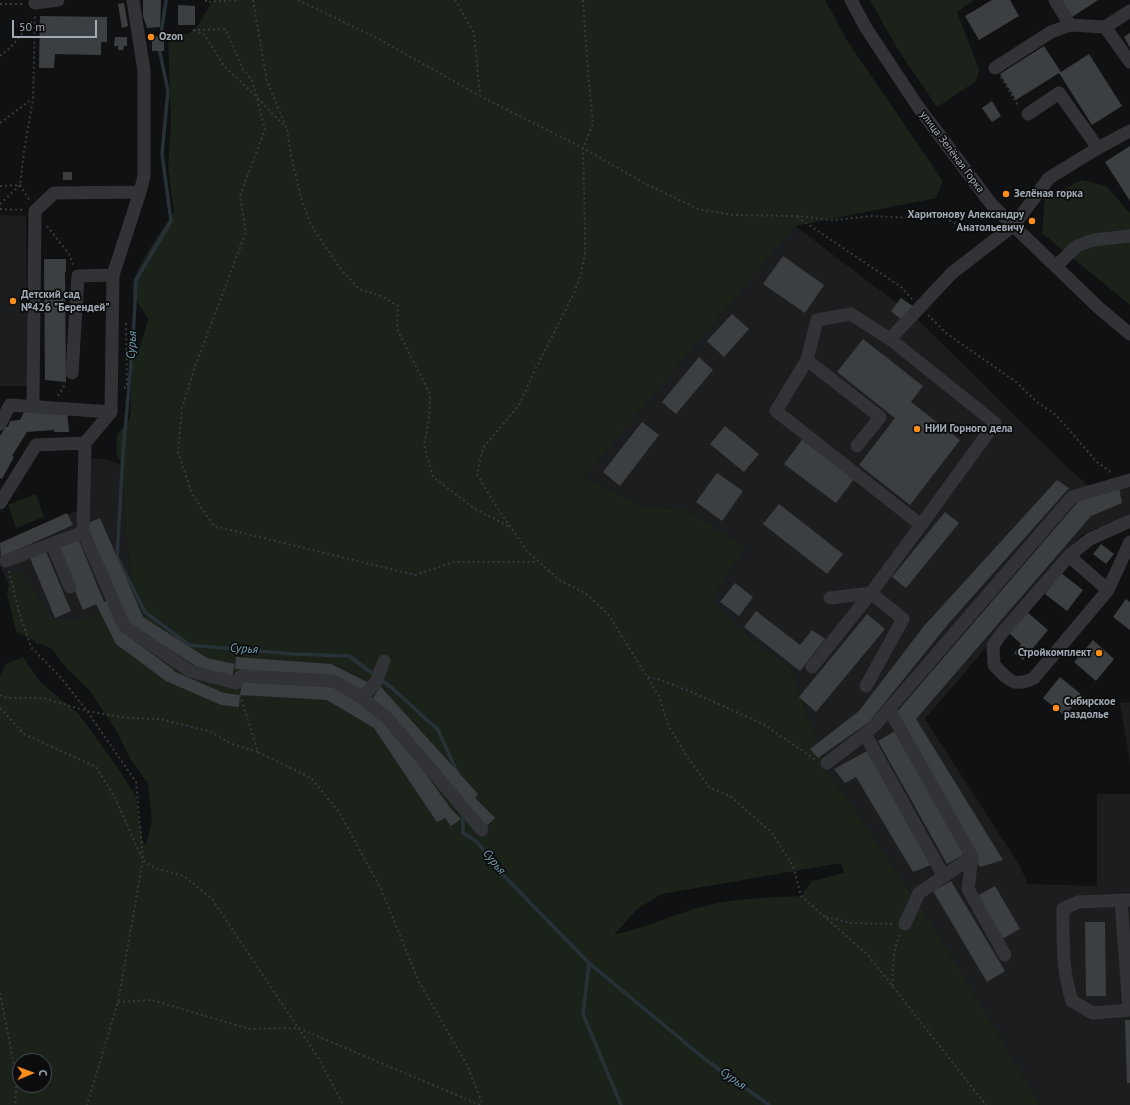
<!DOCTYPE html>
<html>
<head>
<meta charset="utf-8">
<style>
  body { margin:0 }
  #map { position:relative; width:1130px; height:1105px; overflow:hidden; background:#101112; font-family:"PT Sans",sans-serif }
  canvas { display:block }
  .north { position:absolute; left:12px; top:1053px; width:40px; height:40px; box-sizing:border-box; background:#0c0c0d; border:1px solid #474b50; border-radius:50%; rotate:89deg; font-size:11px; font-weight:700; line-height:16px; text-align:center; color:#a0aab4 }
  .north::after { content:''; display:block; margin:auto; width:14px; height:18px; background:#ff8e1c; clip-path:polygon(50% 0,100% 100%,50% 72%,0 100%) }
  .scale { position:absolute; left:12px; top:20px; width:85px; height:18px; box-sizing:border-box; border:2px solid #a0aab4; border-top:0; padding-left:5px; font-size:12px; line-height:14px; white-space:nowrap; color:#a0aab4; -webkit-text-stroke:3px #0c0c0d; paint-order:stroke }
</style>
</head>
<body>
<div id="map">
<canvas width="1130" height="1105"></canvas>
<div class="north">С</div>
<div class="scale">50 m</div>
</div>
<script>
const ctx = document.querySelector('canvas').getContext('2d');
ctx.lineJoin = 'round';
function fillPath(path, color) { ctx.fillStyle = color; ctx.fill(path, 'evenodd'); }
function trace(path, color, width, dash) { ctx.strokeStyle = color; ctx.lineWidth = width; ctx.lineCap = dash ? 'butt' : 'round'; ctx.setLineDash(dash || []); ctx.stroke(path); }
function write(font, color, halo, rows, align = 'center') {
  ctx.font = font + ' "PT Sans",sans-serif'; ctx.lineWidth = 3.5; ctx.setLineDash([]); ctx.textBaseline = 'middle'; ctx.strokeStyle = halo; ctx.fillStyle = color; for (const [text, x, y, turn = 0] of rows) {
    ctx.save(); ctx.translate(x, y); ctx.rotate((+turn || 0) * Math.PI / 180); ctx.textAlign = isNaN(turn) ? turn : align; if (halo) ctx.strokeText(text, 0, 0); ctx.fillText(text, 0, 0); ctx.restore();
  }
}
fillPath(new Path2D(`
  M0 215 26 216 28 386H0Z
  M795 226 897 303 901 298 914 307 912 314 1067 467 1091 488 1127 477 1130 489V515L1114 525 1096 528 1082 535 925 719 1020 866 1028 884 1097 886V794H1130V1105H1040L941 938 826 768 791 669 751 639 711 600 745 547 688 511 641 505 584 478Z
  M79 458 105 459 122 465 126 531 132 580 109 612 37 645 0 566V543L77 511Z
  M1130 702V763L1120 703Z`), '#1c1d1f');
fillPath(new Path2D(`
  M213 0H825L848 42 943 181 936 198 795 226 584 478 641 505 688 511 745 547 711 600 751 639 791 669 826 768 941 938 1040 1105H0V676L6 664 23 657 40 682 78 713 120 771 136 797 142 839 146 845 152 820 148 784 131 760 117 732 90 691 66 668 52 649 16 632 7 593 12 571H19L34 591 54 622 76 620 109 612 132 580 126 531 122 465 116 453 117 435 130 419 132 365 144 335 148 319C143 310 136 301 133 291 128 277 165 226 174 212L168 167 171 122 168 35 188 34 199 24ZM841 863 844 873 812 881 801 896C766 898 730 898 697 908 669 916 643 929 615 934L637 909 662 894ZM20 1061H44V1085H20Z
  M870 0H974L957 12 979 69 976 81 937 107 898 50Z
  M1082 180 1106 186 1130 213V305L1042 233 1045 198Z
  M36 494 44 517 16 528 8 505Z`), '#1b221a');
trace(new Path2D(`
  M160 40 166 1
  M159 48 168 91 162 154 171 221 136 280 133 341 123 453 117 557 145 612 189 645 293 654 349 656 392 688 438 730 458 774
  M463 813V833L477 842 503 875 589 963 706 1060 769 1105
  M589 963 583 1014 621 1105`), '#263237', 3.5);
fillPath(new Path2D(`
  M143 0H161L160 27 147 28 143 16Z
  M992 0H1010L1019 16 979 40 965 16Z
  M1057 0H1098L1069 19Z
  M124 3 128 26 122 28 118 4Z
  M178 5 195 6V25H178Z
  M40 16 107 17V42H101V55L55 54 54 68H39Z
  M1130 33V48L1124 37Z
  M152 36H164V51H152Z
  M115 37H127V46H124L123 50H118V46H114Z
  M1044 46 1061 72 1089 54 1122 106 1092 125 1059 73 1016 100 1000 74Z
  M992 101 1001 116 992 122 982 108Z
  M1130 146V201L1105 162Z
  M63 172H72V180H63Z
  M783 256 824 285 805 313 763 284Z
  M44 259H66V272H65L66 382 45 380Z
  M901 298 914 307 903 321 891 311Z
  M732 314 749 329 724 357 707 341Z
  M863 339 923 386 911 402 960 440 910 505 859 465 895 418 837 372Z
  M699 357 713 370 676 414 662 402Z
  M67 410 69 432H54V430L27 432 12 456 14 457 2 479 0 478V436L6 426 8 427 10 421 20 420 24 412Z
  M642 422 659 435 620 486 603 472Z
  M725 426 759 454 744 472 710 444Z
  M802 440 854 479 836 503 784 464Z
  M717 473 743 491 722 521 696 502Z
  M1057 480 1069 488 949 623 869 722 818 758 810 749 859 711 924 626Z
  M1119 487 1122 503 1091 516 916 719 1003 860 980 867 896 713 1082 497Z
  M779 504 843 554 827 574 763 524Z
  M945 512 959 523 906 588 892 577Z
  M67 513 73 525 1 557 0 543Z
  M100 518 143 617 207 658 235 664 232 677 202 670 129 623 86 524Z
  M78 538 104 602 107 601 123 634 124 633 174 670 173 671 224 693 240 695 239 707 221 705 166 681 116 644 96 604 83 610 57 547Z
  M1101 544 1114 554 1106 564 1093 554Z
  M46 551 71 611 55 618 30 558Z
  M1061 573 1083 590 1067 611 1045 594Z
  M735 583 753 597 739 616 720 602Z
  M1126 599 1130 602V630L1113 617Z
  M756 611 800 645 812 630 825 639 800 671 744 627Z
  M1027 612 1048 630 1023 660 1014 653 1021 644 1009 633Z
  M867 614 885 629 816 712 799 697Z
  M1093 640 1114 659 1096 681 1074 662Z
  M236 657 331 664 367 682 361 693 327 676 235 669Z
  M1060 677 1082 695 1065 716 1043 698Z
  M242 682 333 687 385 718 452 810 461 819 451 826 445 818 437 822 374 728 327 700 240 695Z
  M380 686 478 794 475 798 495 818 485 827 372 700Z
  M897 730 966 853 947 864 878 741Z
  M867 751 931 865 913 872 856 777 845 783 834 769Z
  M951 881 1005 971 987 982 933 891Z
  M995 886 1020 929 1002 939 977 896Z
  M1085 922H1105L1106 996H1086Z
  M1125 1020H1130V1083H1127Z`), '#3c3f42');
trace(new Path2D(`
  M206 0V2L239 0
  M253 0 267 81 287 129 291 155 301 198 311 225 339 267 359 289 381 296 398 306 397 329 430 394 429 419 424 445 433 477 475 509 510 527
  M298 0 377 38 480 96 583 148 644 183 698 209 734 215 796 216 833 220 872 216 915 218 938 215 957 224 994 225
  M455 0 474 33 480 95
  M583 0 588 72 593 124 583 148 585 229V254L581 274 574 293 535 370 519 405 483 448 477 474 494 503 527 551 559 580 585 593 608 614 659 696 668 725 686 755 710 788 730 796 772 833 793 866 801 896 868 955 986 1105
  M0 4H23
  M193 30 225 29 243 69 252 80 265 129 240 196 246 232 196 364 182 408 178 452 192 494 214 526 415 575 454 562H538
  M194 30 204 34 224 66 257 97 286 128
  M0 56 11 47 34 19
  M1001 77 1019 107
  M0 123 32 99
  M0 186 20 185 30 201
  M0 204 20 185 24 151 33 99 35 15
  M0 209 24 210
  M797 217 901 287 912 299
  M47 226 69 254 73 265
  M928 315 946 333 1016 382 1037 402 1056 415 1097 462 1112 473
  M124 388 127 387 126 323
  M58 396 66 383
  M9 571 19 612 31 647 62 679 87 711 136 782 143 860 155 868 184 876 212 899 319 1059 343 1105
  M648 677 661 680 694 693 763 724 816 760
  M0 695 7 698H43L87 711 128 718 160 719 211 732 232 744 258 752
  M240 695 258 752 311 778 339 812 381 889 419 982 466 1063 483 1105
  M0 708 24 734 96 767 115 798 143 860 118 1002 87 1105
  M826 917 851 923 893 924
  M893 986C892 968 893 950 900 934
  M0 993 17 1080 15 1105
  M118 1002 152 1000 249 1029 298 1028 480 1105`), '#373a3f', 2, [2, 3]);
trace(new Path2D(`
  M851 0 866 28 919 108 992 205 1099 308 1130 334
  M1055 0 1070 25 1105 27 1130 62
  M35 3 58 0
  M1105 27 1130 11
  M995 68 1051 32 1070 25
  M1028 114 1059 93 1098 148
  M1056 266 1077 246 1093 240 1130 236
  M890 339 851 314 817 320 807 360 776 411 921 525 995 423 890 339 952 273 1014 225 1049 178 1098 148 1130 131
  M807 360 880 417 857 446
  M72 373 78 276 113 275
  M33 398 35 211 54 193 140 192
  M0 424 10 405 111 412
  M0 503 36 445 85 443
  M1130 521 1090 539 1069 556 1001 634 993 646 994 665C1008 680 1014 688 1034 678L1108 590 1130 542
  M83 532 124 626 190 671 236 683 241 676 334 681 362 698 388 719 482 830
  M52 544 70 587
  M1069 556 1108 590
  M6 561 83 532 85 443 111 412 113 275 140 192 144 176V71L133 0
  M812 667 871 593 830 598
  M866 686 903 619 871 593 921 525
  M362 698 376 682 384 661
  M889 709 972 857 968 889 1005 955
  M827 763 865 734
  M943 875 865 734 877 723 1072 497 1130 480
  M1121 900 1129 1010
  M1130 900 1078 902 1063 909C1063 941 1062 971 1072 1001L1093 1013 1130 1010
  M905 924 919 893 972 857`), '#313337', 13);
for (const [x, y, r, color] of [
  [151,37,4,"#ff8e1c"],
  [1006,194,4,"#ff8e1c"],
  [1032,221,4,"#ff8e1c"],
  [13,301,4,"#ff8e1c"],
  [917,429,4,"#ff8e1c"],
  [1099,653,4,"#ff8e1c"],
  [1056,708,4,"#ff8e1c"]
]) { const dot = new Path2D(); dot.arc(x, y, r, 0, 2 * Math.PI); ctx.fillStyle = color; ctx.fill(dot); trace(dot, '#0c0c0d', 1.5); }
write('bold 11px', '#a0aab4', '#0c0c0d', [
  ["Ozon",159,37],
  ["Зелёная горка",1014,194],
  ["Харитонову Александру",1024,215,"right"],
  ["Анатольевичу",1024,228,"right"],
  ["Детский сад",21,295],
  ["№426 \"Берендей\"",21,308],
  ["НИИ Горного дела",925,429],
  ["Стройкомплект",1091,653,"right"],
  ["Сибирское",1064,702],
  ["раздолье",1064,715]
], 'left');
write('11px', '#a0aab4', '#0c0c0d', [
  ["улица Зелёная Горка",952,152,53]
]);
write('italic 12px', '#73a0b3', '#0c0c0d', [
  ["Сурья",132,345,-86],
  ["Сурья",244,649,4],
  ["Сурья",494,862,51],
  ["Сурья",733,1079,36]
]);
</script>
</body>
</html>
